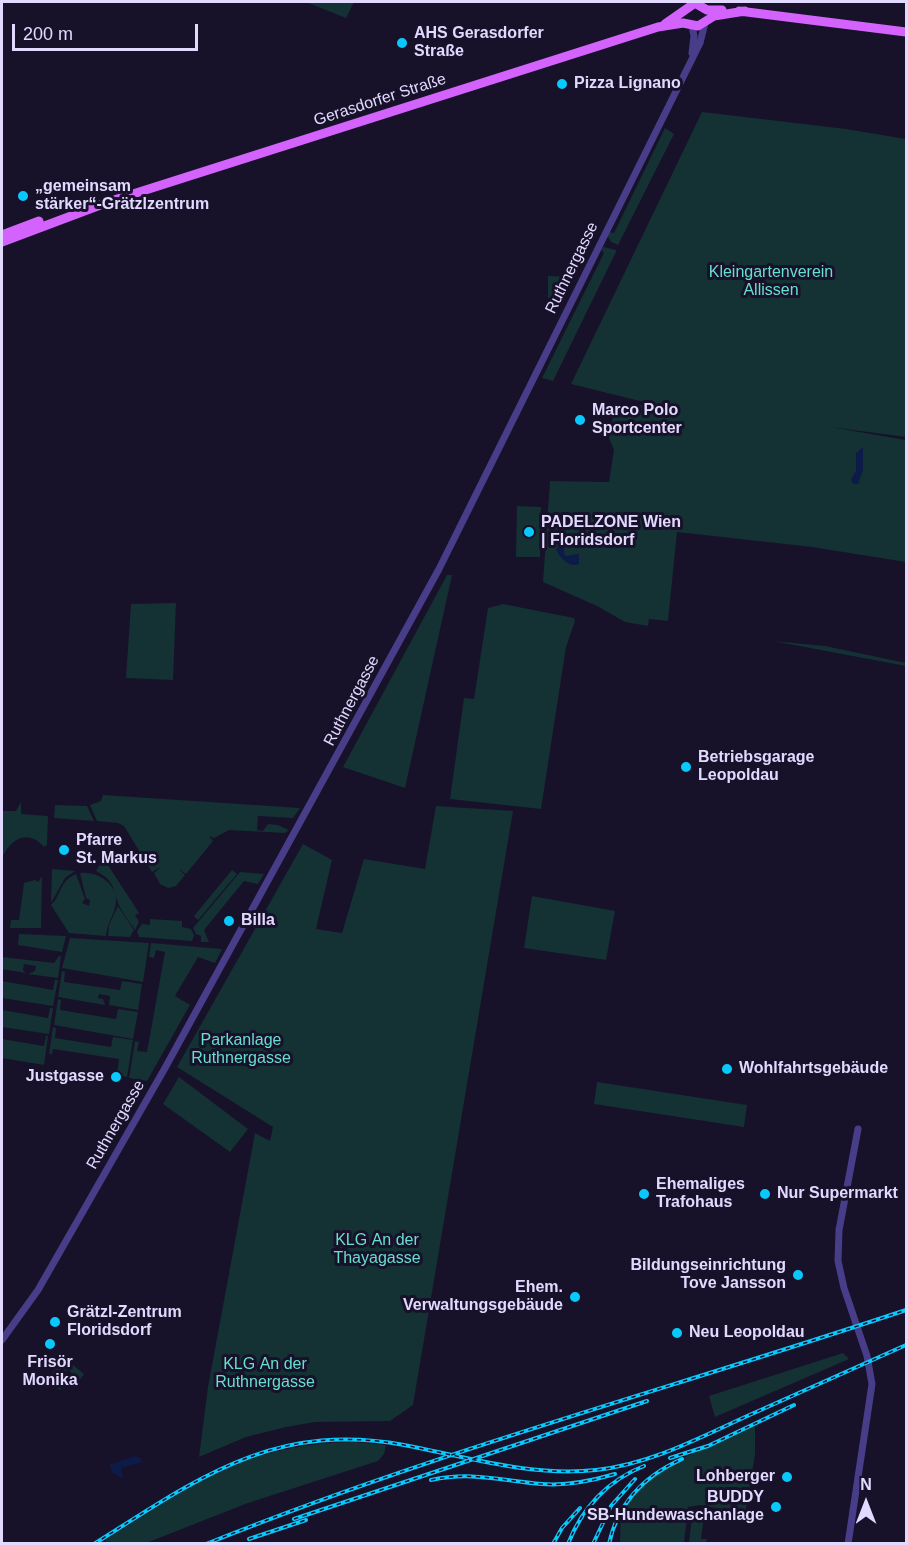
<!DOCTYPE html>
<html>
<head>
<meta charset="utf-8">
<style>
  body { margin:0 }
  #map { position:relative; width:908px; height:1545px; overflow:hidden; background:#18112a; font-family:Helvetica,sans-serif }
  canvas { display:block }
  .frame { position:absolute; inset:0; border:3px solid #e2dafe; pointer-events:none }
  .north { position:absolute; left:836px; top:1473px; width:60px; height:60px; -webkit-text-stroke:4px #18112a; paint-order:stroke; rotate:0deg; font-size:16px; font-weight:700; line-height:24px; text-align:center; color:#e2dafe }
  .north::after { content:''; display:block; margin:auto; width:21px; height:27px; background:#e2dafe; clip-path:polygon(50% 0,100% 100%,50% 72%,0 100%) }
  .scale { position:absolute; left:12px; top:24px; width:186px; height:27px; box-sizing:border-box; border:3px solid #e2dafe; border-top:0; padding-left:8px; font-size:18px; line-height:21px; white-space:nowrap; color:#e2dafe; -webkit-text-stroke:4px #18112a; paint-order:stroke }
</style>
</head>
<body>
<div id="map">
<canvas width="908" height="1545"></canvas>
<div class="frame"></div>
<div class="north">N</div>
<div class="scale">200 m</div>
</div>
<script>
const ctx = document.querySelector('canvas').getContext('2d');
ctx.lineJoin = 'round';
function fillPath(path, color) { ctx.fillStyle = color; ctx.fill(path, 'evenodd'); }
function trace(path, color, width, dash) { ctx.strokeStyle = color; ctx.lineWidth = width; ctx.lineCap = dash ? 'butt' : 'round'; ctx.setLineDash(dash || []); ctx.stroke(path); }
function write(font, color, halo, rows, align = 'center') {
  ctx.font = font + ' Helvetica,sans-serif'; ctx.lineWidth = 6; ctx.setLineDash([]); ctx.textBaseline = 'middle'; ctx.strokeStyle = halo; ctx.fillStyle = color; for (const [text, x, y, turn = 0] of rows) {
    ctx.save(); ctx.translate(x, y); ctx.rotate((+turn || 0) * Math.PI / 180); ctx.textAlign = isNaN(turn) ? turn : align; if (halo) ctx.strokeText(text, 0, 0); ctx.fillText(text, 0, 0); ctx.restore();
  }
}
fillPath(new Path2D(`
  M306 2H354L346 18Z
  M702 112 846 129 906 139V437L830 427 906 440V562L812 547 677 532 668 621 649 619 648 626 625 622 597 606 543 582 550 481 609 482 614 450 609 438 615 406 637 410 639 405 650 407 656 405 571 384Z
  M665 128 674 134 618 245 611 242 607 235 609 232 614 233Z
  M604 247 616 250V252L553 381 542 378 604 253 601 249Z
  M548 276 573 277 560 304 548 298Z
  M517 506 541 507 540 557H516Z
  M447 575H452L405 788 343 767Z
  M176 603 173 680 126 678 131 604Z
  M503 604 574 618 575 621 566 647 541 809 450 799 464 698 474 699 488 608Z
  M773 641 825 646 906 663V666Z
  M103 795 300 808 293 818 258 816 257 830 263 831 268 824 278 825 289 830 285 833 229 830 214 838 209 836 213 841 186 874 179 869 185 875 176 886 168 888 160 884 154 873 161 867 152 872 124 826 118 823 97 821 90 805 101 801Z
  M21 802V814L48 816 47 845 44 847C27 828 10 840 2 858V811H16Z
  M55 805 87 806 94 821 54 818Z
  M436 806 513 811 413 1405 390 1421 315 1422 286 1427 246 1437 199 1457 208 1387 255 1133 270 1141 273 1127 177 1067 303 844 332 860 316 929 342 933 364 859 425 869Z
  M102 861 106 862 139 913 135 915 139 922 135 930C130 922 123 914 119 905 112 888 116 882 96 871Z
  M52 869 75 871 65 878 51 903Z
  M232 870 237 874 198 920 194 916Z
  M240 872 264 874 258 884 244 881 204 930 209 942H201V936L196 934 193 928Z
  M80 873C97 871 118 883 116 903 114 916 107 923 106 936L69 933 51 905C62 895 58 882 76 874L85 899 82 903 89 906 90 900 86 898Z
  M42 876 41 928H10L11 920H19L24 883 35 880 38 882Z
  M532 896 615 911 606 960 524 948Z
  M118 906 134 930 130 937 108 936 109 925Z
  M150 919 182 921V927L191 929 194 935 192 941 139 937 137 931 142 924 150 925Z
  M19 934 66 936 62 952 18 945Z
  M70 938 149 943 143 982 62 968Z
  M151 943 222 949 215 963 198 957 175 996 190 1005 147 1081 129 1078 135 1041 139 1042 137 1051 147 1052 165 952 156 950 154 958 149 957Z
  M59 956H61L58 978 28 974 35 971 36 966 24 964 23 970 26 973 2 969V957L54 963Z
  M62 971 65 972 64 982 120 990 122 981 142 984 138 1010 109 1005 110 996 99 994 98 998 103 999 105 1005 58 997Z
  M55 980H58L53 1006 2 998V981L53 990Z
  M58 999 61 1000 60 1010 116 1019 118 1009 138 1012 133 1039 54 1025Z
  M50 1008H53L49 1034 2 1027V1010L48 1018Z
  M53 1027 56 1028 55 1038 111 1047 113 1037 133 1040 127 1077 117 1075 119 1059 53 1049 52 1054H49Z
  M46 1036H48L44 1065 2 1058V1039L44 1046Z
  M179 1077 248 1129 230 1152 163 1104Z
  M597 1082 747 1105 744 1127 594 1104Z
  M843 1353 849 1359 715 1417 709 1396Z
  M67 1360 84 1374 79 1381 68 1369 61 1378 66 1382 60 1390 47 1381 56 1367Z
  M755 1426V1455L745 1514 700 1505 688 1507 684 1543H620C621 1534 619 1520 623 1511 638 1470 718 1443 755 1426Z
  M353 1442 386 1445 384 1454 378 1461 248 1503 146 1543H107L105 1540C193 1485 244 1444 353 1442Z
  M692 1516H704L701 1539H707L706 1543H689Z`), '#143134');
fillPath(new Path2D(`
  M863 447V470L858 484H853L851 479 856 471V453Z
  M560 543 563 544 565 556 579 554V564C568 568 561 558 556 550Z
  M135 1456 140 1458 142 1462 121 1468 123 1479 113 1473 109 1465Z`), '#0c1b48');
trace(new Path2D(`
  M692 26 694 36 692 53
  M2 1340 38 1290 165 1068 439 569 700 43 705 23
  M848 1544 872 1384 867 1356 844 1288 838 1261 839 1230 858 1129`), '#483d88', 7);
trace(new Path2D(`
  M739 11 906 32
  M665 24 695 3 707 10H722
  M2 235 39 221
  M2 242 111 201 658 27 683 23 698 26 714 16 745 11`), '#d463fd', 9);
const rail = new Path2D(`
  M670 1458 708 1446 794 1405
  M431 1480C473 1471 502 1481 542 1484 567 1486 591 1481 615 1474
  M294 1519 647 1401
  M249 1539 306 1520
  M94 1544C197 1479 274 1421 404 1445 467 1457 531 1477 596 1470 650 1464 697 1439 745 1417 799 1393 853 1369 906 1345
  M206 1544C434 1452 673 1388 906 1310
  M553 1544 562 1528 580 1508
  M568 1544C582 1508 608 1480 644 1466
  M593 1544 611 1506 635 1479
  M609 1544C618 1502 644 1476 682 1459`);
trace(rail, '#09c8fb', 4);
trace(rail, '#18112a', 1.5, [4.5]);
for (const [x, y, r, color] of [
  [402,43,6,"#09c8fb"],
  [562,84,6,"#09c8fb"],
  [23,196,6,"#09c8fb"],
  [580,420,6,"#09c8fb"],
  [529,532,6,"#09c8fb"],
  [686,767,6,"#09c8fb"],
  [64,850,6,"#09c8fb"],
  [229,921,6,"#09c8fb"],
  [727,1069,6,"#09c8fb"],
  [116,1077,6,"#09c8fb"],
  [644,1194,6,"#09c8fb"],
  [765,1194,6,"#09c8fb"],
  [798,1275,6,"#09c8fb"],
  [575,1297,6,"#09c8fb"],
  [55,1322,6,"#09c8fb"],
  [677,1333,6,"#09c8fb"],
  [50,1344,6,"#09c8fb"],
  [787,1477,6,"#09c8fb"],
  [776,1507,6,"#09c8fb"]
]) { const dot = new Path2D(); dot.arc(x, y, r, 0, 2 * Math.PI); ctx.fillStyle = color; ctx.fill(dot); trace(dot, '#18112a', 2); }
write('bold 16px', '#e2dafe', '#18112a', [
  ["AHS Gerasdorfer",414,34],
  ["Straße",414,52],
  ["Pizza Lignano",574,84],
  ["„gemeinsam",35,187],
  ["stärker“-Grätzlzentrum",35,205],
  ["Marco Polo",592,411],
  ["Sportcenter",592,429],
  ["PADELZONE Wien",541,523],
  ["| Floridsdorf",541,541],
  ["Betriebsgarage",698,758],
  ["Leopoldau",698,776],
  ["Pfarre",76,841],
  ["St. Markus",76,859],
  ["Billa",241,921],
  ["Wohlfahrtsgebäude",739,1069],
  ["Justgasse",104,1077,"right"],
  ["Ehemaliges",656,1185],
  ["Trafohaus",656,1203],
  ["Nur Supermarkt",777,1194],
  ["Bildungseinrichtung",786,1266,"right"],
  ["Tove Jansson",786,1284,"right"],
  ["Ehem.",563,1288,"right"],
  ["Verwaltungsgebäude",563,1306,"right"],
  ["Grätzl-Zentrum",67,1313],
  ["Floridsdorf",67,1331],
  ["Neu Leopoldau",689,1333],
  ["Frisör",50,1363,"center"],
  ["Monika",50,1381,"center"],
  ["Lohberger",775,1477,"right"],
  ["BUDDY",764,1498,"right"],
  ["SB-Hundewaschanlage",764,1516,"right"]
], 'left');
write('16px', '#e2dafe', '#18112a', [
  ["Gerasdorfer Straße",380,100,-18],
  ["Ruthnergasse",572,268,-64],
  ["Ruthnergasse",352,701,-62],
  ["Ruthnergasse",116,1125,-60]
]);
write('16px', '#66dfce', '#18112a', [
  ["Kleingartenverein",771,273],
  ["Allissen",771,291],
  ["Parkanlage",241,1041],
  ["Ruthnergasse",241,1059],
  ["KLG An der",377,1241],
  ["Thayagasse",377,1259],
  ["KLG An der",265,1365],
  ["Ruthnergasse",265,1383]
]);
</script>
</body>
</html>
